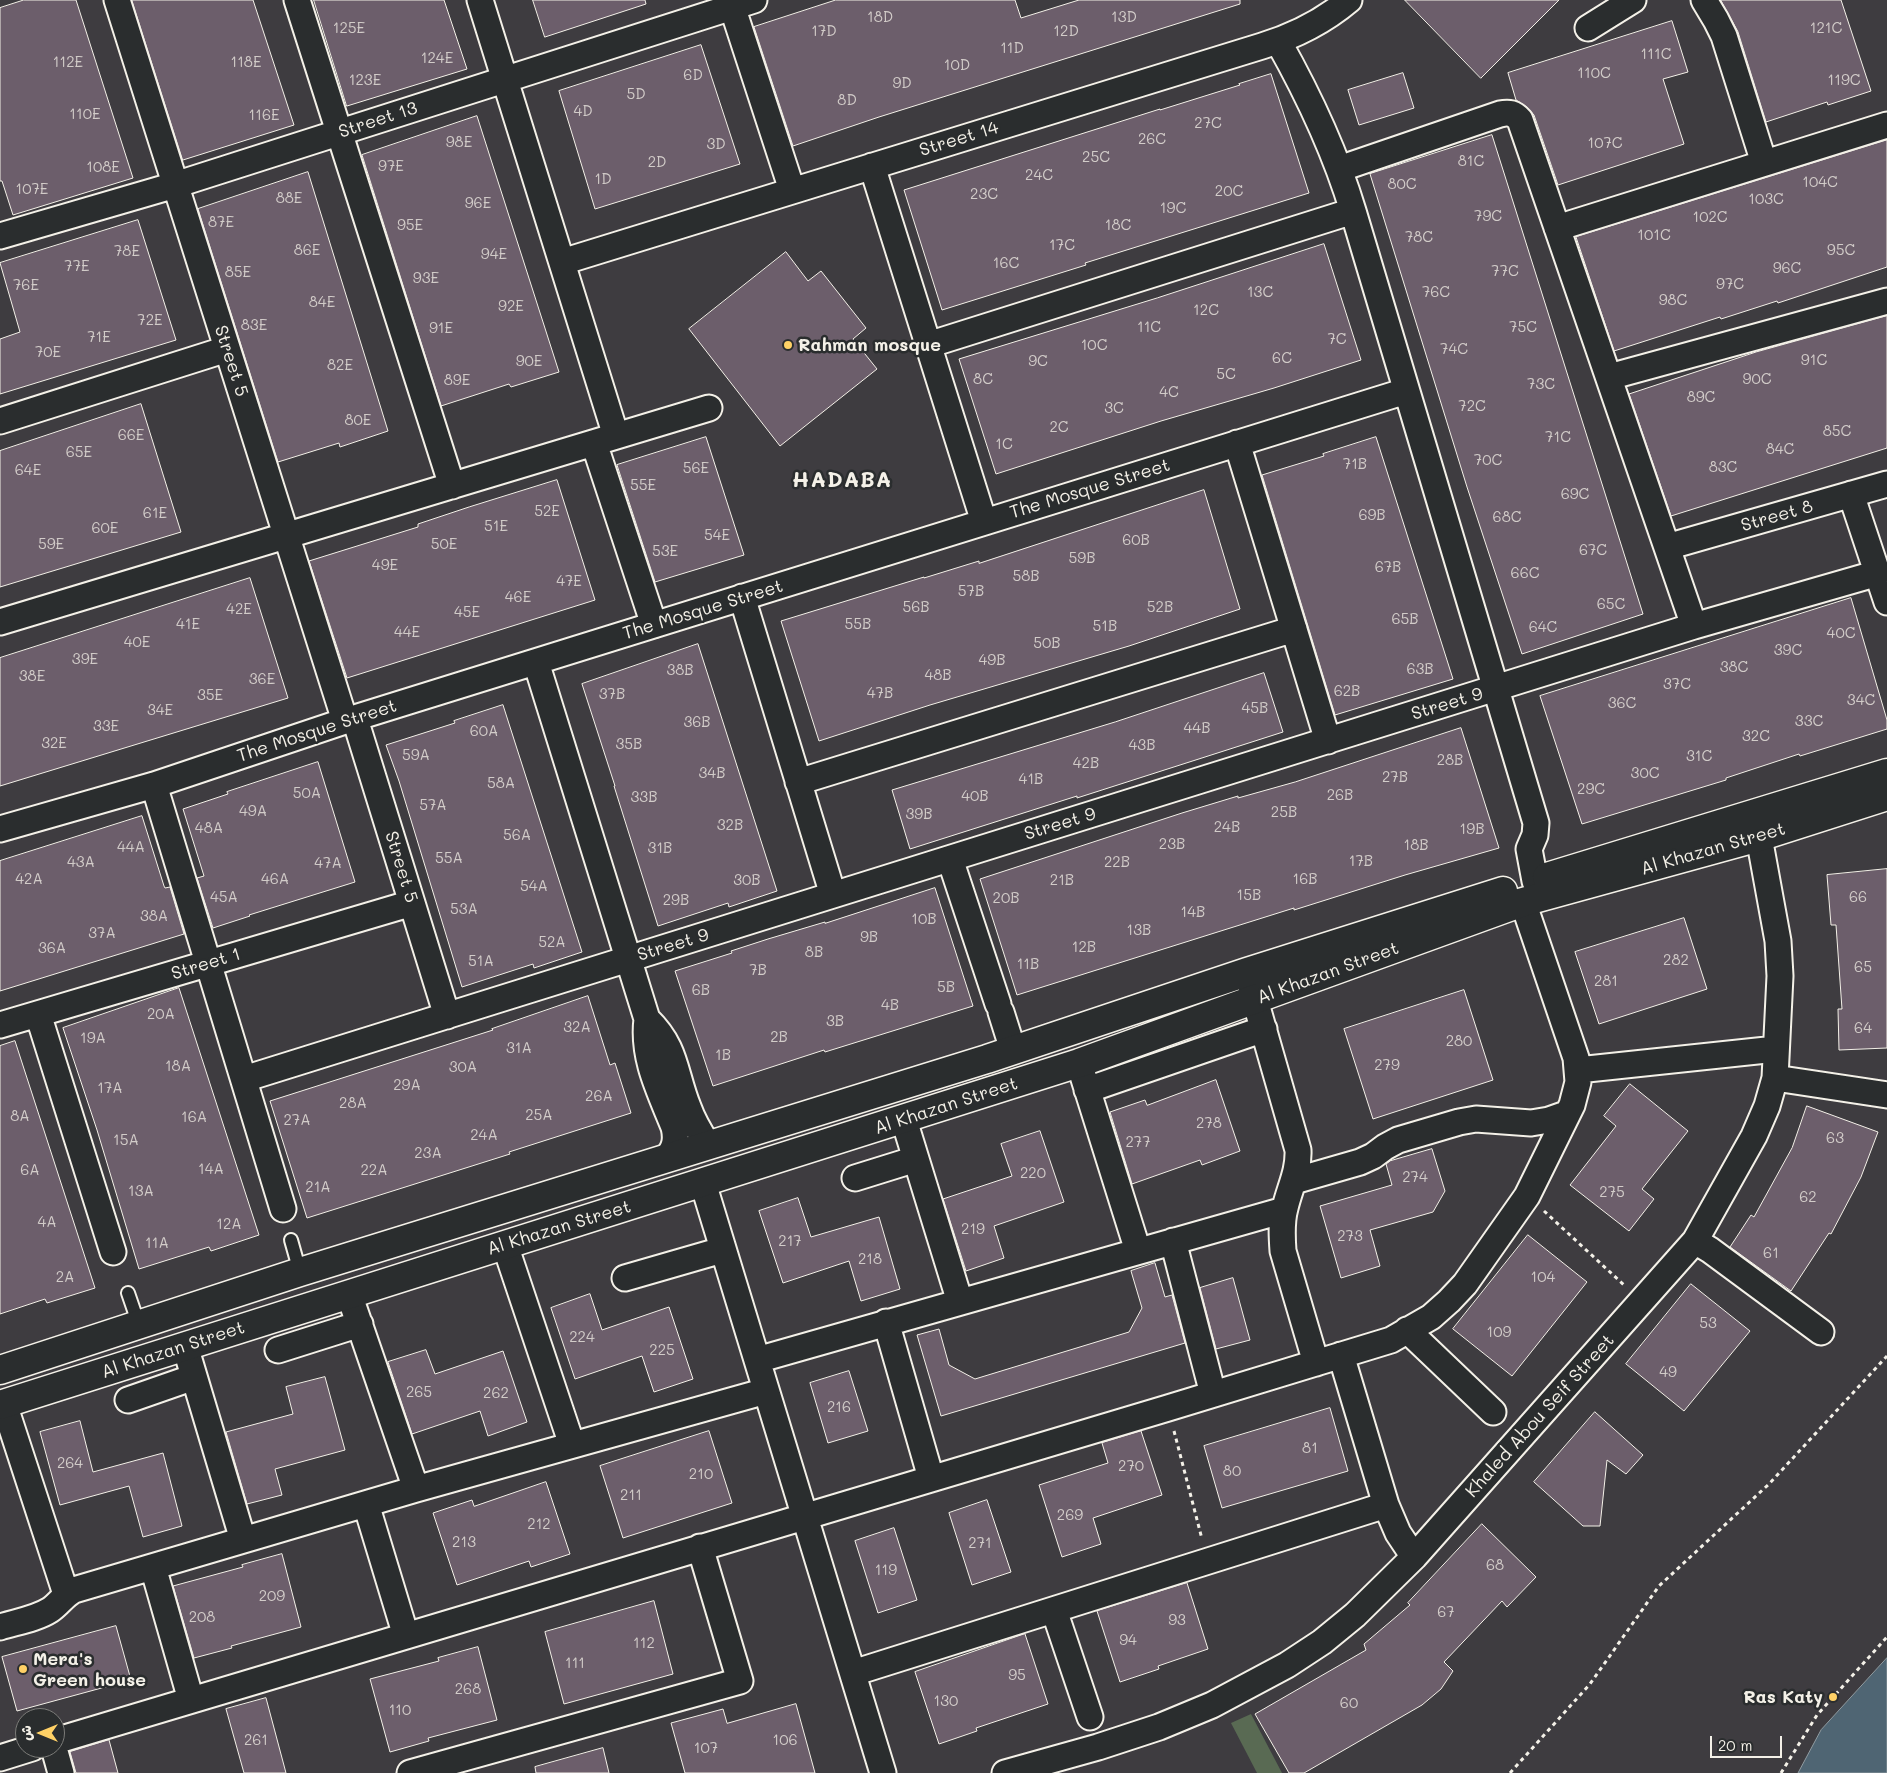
<!DOCTYPE html>
<html>
<head>
<meta charset="utf-8">
<style>
  body { margin:0 }
  #map { position:relative; width:1887px; height:1773px; overflow:hidden; background:#3e3c40; font-family:Mali,"Playpen Sans Arabic",sans-serif }
  canvas { display:block }
  .north { position:absolute; left:15px; top:1708px; width:50px; height:50px; box-sizing:border-box; background:#2a2d2e; border:1px solid #7b7b78; border-radius:50%; rotate:270deg; font-size:14px; font-weight:700; line-height:20px; text-align:center; color:#f4f1e8 }
  .north::after { content:''; display:block; margin:auto; width:18px; height:22px; background:#ffd166; clip-path:polygon(50% 0,100% 100%,50% 72%,0 100%) }
  .scale { position:absolute; left:1710px; top:1736px; width:72px; height:22px; box-sizing:border-box; border:2px solid #f4f1e8; border-top:0; padding-left:6px; font-size:15px; line-height:18px; white-space:nowrap; color:#f4f1e8; -webkit-text-stroke:4px #2a2d2e; paint-order:stroke }
</style>
</head>
<body>
<div id="map">
<canvas width="1887" height="1773"></canvas>
<div class="north">ش</div>
<div class="scale">20 m</div>
</div>
<script>
const ctx = document.querySelector('canvas').getContext('2d');
ctx.lineJoin = 'round';
function fillPath(path, color) { ctx.fillStyle = color; ctx.fill(path, 'evenodd'); }
function trace(path, color, width, dash) { ctx.strokeStyle = color; ctx.lineWidth = width; ctx.lineCap = dash ? 'butt' : 'round'; ctx.setLineDash(dash || []); ctx.stroke(path); }
function write(font, color, halo, rows, align = 'center') {
  ctx.font = font + ' Mali,sans-serif'; ctx.lineWidth = 5; ctx.setLineDash([]); ctx.textBaseline = 'middle'; ctx.strokeStyle = halo; ctx.fillStyle = color; for (const [text, x, y, turn = 0] of rows) {
    ctx.save(); ctx.translate(x, y); ctx.rotate((+turn || 0) * Math.PI / 180); ctx.textAlign = isNaN(turn) ? turn : align; if (halo) ctx.strokeText(text, 0, 0); ctx.fillText(text, 0, 0); ctx.restore();
  }
}
fillPath(new Path2D(`
  M1251 1714 1282 1773H1257L1231 1723Z`), '#596a53');
const water = new Path2D(`
  M1887 1658V1773H1798L1821 1730Z`);
fillPath(water, '#4f6573');
trace(water, '#919da2', 1);
const building = new Path2D(`
  M24 0H76L133 178 13 215 2 181H0V8Z
  M132 0H253L294 125 183 160Z
  M314 0H444L467 69 347 106Z
  M533 0H645L646 4 545 37Z
  M836 0H1015L1021 18 1079 0H1240V4L879 117 793 146 754 27Z
  M1405 0H1559L1481 78Z
  M1721 0H1841L1871 91 1828 105 1827 102 1766 122 1738 32Z
  M1672 21 1688 72 1663 79 1684 144 1558 185 1534 115 1527 107 1516 100 1508 73Z
  M701 45 740 164 595 209 559 91Z
  M1403 73 1414 108 1359 125 1348 90Z
  M1271 74 1309 193 1085 263 1086 265 942 310 904 190 1160 109V110L1240 85 1239 84Z
  M477 116 559 372 511 387 509 384 441 406 362 155Z
  M1492 135 1643 614 1522 654 1467 487 1370 174Z
  M1887 140V267L1778 303 1777 301 1721 319 1720 317 1614 351 1576 237Z
  M308 172 388 431 340 447 339 443 278 462 198 209Z
  M138 220 176 340 0 394V339L20 332 0 263Z
  M1324 244 1361 360 1274 388 1161 421 996 474 959 359 1157 298Z
  M786 252 808 281 821 271 866 328 853 339 877 369 780 446 689 329Z
  M1887 316V448L1671 516 1629 394 1756 352Z
  M141 404 181 532 0 587V451Z
  M706 437 744 555 655 582 617 465Z
  M1376 437 1453 679 1335 715 1262 475 1324 456 1323 454Z
  M557 480 595 600 347 678 309 561 418 527V524L469 507Z
  M1204 490 1240 609 1129 646 930 705 819 741 781 621 924 577V578L979 561V563Z
  M250 578 288 698 0 786V658Z
  M1851 598 1887 720V729L1800 756 1799 754 1726 778V780L1582 824 1540 696Z
  M698 644 777 891 729 907 728 903 658 926 614 786H615L582 684Z
  M1264 673 1283 732 1077 798V796L910 849 892 790 1115 722Z
  M503 705 582 952 534 968 533 964 462 987 399 781 386 745 455 723 454 721Z
  M1461 728 1499 848 1405 875 1294 910V908L1017 995 980 879 1182 813 1238 796V798L1295 782Z
  M318 762 355 882 249 915 250 916 213 928 197 878 204 876 183 809 228 794 227 792Z
  M142 816 164 886 165 888 170 887 184 934 0 991V861Z
  M1887 869V1048L1839 1050 1838 1009H1842L1836 925H1831L1827 875Z
  M935 888 973 1006 825 1052 824 1050 713 1086 675 971 732 953 731 951 768 939 825 922V923Z
  M1684 918 1707 989 1599 1024 1575 952Z
  M179 988 259 1235 211 1251 209 1247 139 1269 97 1130 63 1028Z
  M1464 990 1493 1080 1373 1119 1344 1029Z
  M588 996 610 1065 615 1063 631 1113 509 1152 510 1154 307 1218 270 1101 493 1030 492 1029Z
  M15 1041 95 1288 47 1303 45 1299 0 1314V1046Z
  M1216 1080 1240 1151 1202 1165 1200 1160 1132 1184 1110 1112 1145 1100 1147 1105Z
  M1630 1084 1688 1131 1642 1189 1654 1199 1629 1231 1570 1185 1616 1126 1604 1116Z
  M1807 1106 1878 1132 1861 1177 1831 1234 1829 1233 1791 1291 1730 1247 1751 1215 1754 1217 1792 1148Z
  M1040 1131 1064 1202 994 1226 1004 1258 966 1271 943 1199 1012 1176 1001 1144Z
  M1432 1149 1445 1191 1433 1212 1370 1230 1380 1266 1341 1278 1320 1206 1392 1185 1386 1164 1390 1161Z
  M798 1198 811 1237 879 1217 900 1289 861 1301 849 1261 783 1283 759 1211Z
  M1528 1235 1587 1282 1512 1376 1453 1329Z
  M1155 1263 1165 1297 1172 1295 1185 1343 941 1416 917 1335 939 1329 949 1365 975 1379 1129 1332 1142 1308 1131 1271Z
  M1233 1278 1250 1340 1216 1349 1200 1288Z
  M1691 1284 1750 1331 1684 1411 1626 1364Z
  M590 1294 602 1330 669 1307 693 1379 654 1392 642 1356 575 1379 551 1308Z
  M426 1350 435 1374 503 1351 527 1422 488 1436 480 1411 412 1434 388 1362Z
  M849 1371 868 1431 828 1443 810 1383Z
  M325 1377 345 1450 275 1469 282 1495 247 1504 226 1432 293 1414 286 1387Z
  M1330 1408 1348 1471 1222 1508 1204 1446Z
  M1595 1412 1643 1455 1626 1474 1607 1460 1600 1526H1583L1534 1482Z
  M80 1421 93 1472 163 1453 182 1526 143 1537 129 1486 60 1505 40 1432Z
  M709 1431 732 1503 623 1538 600 1466Z
  M1141 1431 1162 1495 1093 1518 1101 1544 1062 1557 1039 1485 1108 1463 1102 1443Z
  M546 1482 570 1554 531 1567 529 1561 457 1585 433 1513 472 1500 474 1506Z
  M987 1500 1011 1572 972 1585 949 1513Z
  M1482 1524 1536 1577 1507 1607 1502 1601 1444 1662 1453 1671 1441 1689 1422 1705 1304 1773H1289L1255 1714 1366 1650 1364 1644 1410 1605 1408 1603Z
  M894 1528 917 1600 878 1613 855 1541Z
  M282 1554 301 1627 231 1646 232 1648 194 1658 173 1586 243 1567 242 1565Z
  M1187 1583 1208 1649 1158 1666 1159 1669 1120 1682 1097 1611Z
  M654 1601 673 1674 564 1704 545 1632Z
  M116 1626 131 1680 17 1711 2 1657Z
  M1025 1634 1048 1704 976 1728 977 1731 939 1744 915 1672Z
  M478 1647 497 1720 428 1738 429 1741 390 1752 370 1679 439 1661 438 1658Z
  M266 1698 286 1773H244L226 1709Z
  M796 1704 815 1773H685L671 1723 723 1709 727 1723Z
  M109 1740 118 1773H76L70 1752Z
  M603 1748 609 1773H536L535 1767Z`);
fillPath(building, '#6c5e6b');
trace(building, '#f4f1e8', 1);
const lane = new Path2D(`
  M291 1240 300 1272
  M128 1293 139 1325`);
const street = new Path2D(`
  M117 0 345 721
  M297 0 452 486
  M480 0 616 436
  M730 0 792 190
  M1704 0 1716 20 1724 36 1764 163
  M1588 28 1633 0
  M1278 41C1309 96 1335 151 1353 211L1536 823 1535 835 1529 849 1535 881
  M872 166 984 522
  M1339 169 1500 114C1509 112 1514 113 1520 120L1694 626
  M1557 228 1887 125
  M0 236 175 185 754 0
  M562 262 1262 46C1295 36 1323 22 1349 0
  M928 345 1353 211
  M1609 377 1887 301
  M0 421 227 349
  M594 443 654 625
  M1237 443 1328 741
  M1851 494 1887 602
  M1667 547 1887 484
  M742 597 833 895
  M0 622 709 408
  M536 662 647 1019C642 1058 660 1092 674 1127 677 1140 675 1148 667 1158
  M355 719 447 1016
  M798 782 1294 629
  M154 785 283 1209
  M0 829 154 785 345 721 1406 391
  M950 859 998 1004
  M1249 979 1298 1150C1299 1171 1290 1187 1285 1208 1281 1222 1282 1237 1283 1251L1316 1363
  M1001 1012 1013 1050
  M38 1014 113 1252
  M647 1019C677 1048 674 1072 688 1107 693 1121 700 1133 708 1145
  M0 1025 412 903
  M1079 1063 1138 1251
  M1578 1070 1776 1049
  M1775 1078 1887 1095
  M244 1079 1694 626 1878 573
  M1087 1090 1264 1029
  M904 1120 960 1302
  M855 1178 916 1159
  M1294 1181 1360 1162 1373 1156 1385 1147 1398 1140 1459 1122 1476 1119 1531 1123 1549 1120 1566 1114
  M703 1183 883 1773
  M1173 1241 1213 1394
  M1695 1241 1710 1250 1821 1332
  M505 1245 572 1445
  M625 1278 722 1250
  M349 1294 416 1489
  M886 1322 931 1478
  M1407 1330 1493 1412
  M185 1346 243 1540
  M278 1350 360 1324
  M1341 1355 1386 1505 1398 1533 1414 1557
  M757 1360 1284 1210
  M128 1400 194 1377
  M4 1404 66 1594
  M366 1504 406 1636
  M153 1567 191 1700
  M1054 1610 1090 1717
  M0 1627C16 1622 36 1619 50 1610 59 1604 64 1595 74 1590L416 1489 766 1391
  M853 1673 1386 1505
  M55 1741 1168 1408 1391 1340 1431 1317 1449 1301 1465 1284 1527 1196 1572 1105 1578 1082 1576 1058 1523 902
  M54 1748 61 1773
  M0 1758 32 1748
  M410 1773 740 1681 700 1547
  M1005 1773 1098 1747 1159 1727 1212 1705 1287 1665 1322 1642 1355 1615 1414 1557 1695 1241 1754 1136 1767 1106 1775 1078 1780 976 1778 941 1759 837`);
const secondary = new Path2D(`
  M1547 877 1887 773
  M0 1370 300 1272 987 1059 1247 972 1503 891
  M0 1405 1079 1063 1523 902 1759 837 1887 796`);
trace(lane, '#f4f1e8', 16);
trace(street, '#f4f1e8', 29);
trace(secondary, '#f4f1e8', 31);
trace(new Path2D(`
  M1544 1211 1624 1285
  M1174 1431 1202 1539
  M1510 1773 1590 1684 1659 1586 1769 1484 1887 1356
  M1781 1773 1817 1715 1887 1637`), '#f4f1e8', 3, [4, 4]);
trace(lane, '#2a2d2e', 12);
trace(street, '#2a2d2e', 25);
trace(secondary, '#2a2d2e', 28);
for (const [x, y, r, color] of [
  [788,345,5,"#ffd166"],
  [23,1669,5,"#ffd166"],
  [1833,1697,5,"#ffd166"]
]) { const dot = new Path2D(); dot.arc(x, y, r, 0, 2 * Math.PI); ctx.fillStyle = color; ctx.fill(dot); trace(dot, '#2a2d2e', 2); }
write('15px', '#d2ccc9', null, [
  ["18D",880,17],
  ["13D",1124,17],
  ["125E",349,28],
  ["121C",1826,28],
  ["17D",824,31],
  ["12D",1066,31],
  ["11D",1012,48],
  ["111C",1656,54],
  ["124E",437,58],
  ["112E",68,62],
  ["118E",246,62],
  ["10D",957,65],
  ["110C",1594,73],
  ["6D",693,75],
  ["123E",365,80],
  ["119C",1844,80],
  ["9D",902,83],
  ["5D",636,94],
  ["8D",847,100],
  ["4D",583,111],
  ["110E",85,114],
  ["116E",264,115],
  ["27C",1208,123],
  ["26C",1152,139],
  ["98E",459,142],
  ["107C",1605,143],
  ["3D",716,144],
  ["25C",1096,157],
  ["81C",1471,161],
  ["2D",657,162],
  ["97E",391,166],
  ["108E",103,167],
  ["24C",1039,175],
  ["1D",603,179],
  ["104C",1820,182],
  ["80C",1402,184],
  ["107E",32,189],
  ["20C",1229,191],
  ["23C",984,194],
  ["88E",289,198],
  ["103C",1766,199],
  ["96E",478,203],
  ["19C",1173,208],
  ["79C",1488,216],
  ["102C",1710,217],
  ["87E",221,222],
  ["95E",410,225],
  ["18C",1118,225],
  ["101C",1654,235],
  ["78C",1419,237],
  ["17C",1062,245],
  ["86E",307,250],
  ["95C",1841,250],
  ["78E",127,251],
  ["94E",494,254],
  ["16C",1006,263],
  ["77E",77,266],
  ["96C",1787,268],
  ["77C",1505,271],
  ["85E",238,272],
  ["93E",426,278],
  ["97C",1730,284],
  ["76E",26,285],
  ["13C",1260,292],
  ["76C",1436,292],
  ["98C",1673,300],
  ["84E",322,302],
  ["92E",511,306],
  ["12C",1206,310],
  ["72E",150,320],
  ["83E",254,325],
  ["11C",1149,327],
  ["75C",1523,327],
  ["91E",441,328],
  ["71E",99,337],
  ["7C",1337,339],
  ["10C",1094,345],
  ["74C",1454,349],
  ["70E",48,352],
  ["6C",1282,358],
  ["91C",1814,360],
  ["90E",529,361],
  ["9C",1038,361],
  ["82E",340,365],
  ["5C",1226,374],
  ["8C",983,379],
  ["90C",1757,379],
  ["89E",457,380],
  ["73C",1541,384],
  ["4C",1169,392],
  ["89C",1701,397],
  ["72C",1472,406],
  ["3C",1114,408],
  ["80E",358,420],
  ["2C",1059,427],
  ["85C",1837,431],
  ["66E",131,435],
  ["71C",1558,437],
  ["1C",1004,444],
  ["84C",1780,449],
  ["65E",79,452],
  ["70C",1488,460],
  ["71B",1355,464],
  ["83C",1723,467],
  ["56E",696,468],
  ["64E",28,470],
  ["55E",643,485],
  ["69C",1575,494],
  ["52E",547,511],
  ["61E",155,513],
  ["69B",1372,515],
  ["68C",1507,517],
  ["51E",496,526],
  ["60E",105,528],
  ["54E",717,535],
  ["60B",1136,540],
  ["59E",51,544],
  ["50E",444,544],
  ["67C",1593,550],
  ["53E",665,551],
  ["59B",1082,558],
  ["49E",385,565],
  ["67B",1388,567],
  ["66C",1525,573],
  ["58B",1026,576],
  ["47E",569,581],
  ["57B",971,591],
  ["46E",518,597],
  ["65C",1611,604],
  ["56B",916,607],
  ["52B",1160,607],
  ["42E",239,609],
  ["45E",467,612],
  ["65B",1405,619],
  ["41E",188,624],
  ["55B",858,624],
  ["51B",1105,626],
  ["64C",1543,627],
  ["44E",407,632],
  ["40C",1841,633],
  ["40E",137,642],
  ["50B",1047,643],
  ["39C",1788,650],
  ["39E",85,659],
  ["49B",992,660],
  ["38C",1734,667],
  ["63B",1420,669],
  ["38B",680,670],
  ["48B",938,675],
  ["38E",32,676],
  ["36E",262,679],
  ["37C",1677,684],
  ["62B",1347,691],
  ["47B",880,693],
  ["37B",612,694],
  ["35E",210,695],
  ["34C",1861,700],
  ["36C",1622,703],
  ["45B",1255,708],
  ["34E",160,710],
  ["33C",1809,721],
  ["36B",697,722],
  ["33E",106,726],
  ["44B",1197,728],
  ["60A",484,731],
  ["32C",1756,736],
  ["32E",54,743],
  ["35B",629,744],
  ["43B",1142,745],
  ["59A",416,755],
  ["31C",1699,756],
  ["28B",1450,760],
  ["42B",1086,763],
  ["34B",712,773],
  ["30C",1645,773],
  ["27B",1395,777],
  ["41B",1031,779],
  ["58A",501,783],
  ["29C",1591,789],
  ["50A",307,793],
  ["26B",1340,795],
  ["40B",975,796],
  ["33B",644,797],
  ["57A",433,805],
  ["49A",253,811],
  ["25B",1284,812],
  ["39B",919,814],
  ["32B",730,825],
  ["24B",1227,827],
  ["48A",209,828],
  ["19B",1472,829],
  ["56A",517,835],
  ["23B",1172,844],
  ["18B",1416,845],
  ["44A",131,847],
  ["31B",660,848],
  ["55A",449,858],
  ["17B",1361,861],
  ["43A",81,862],
  ["22B",1117,862],
  ["47A",328,863],
  ["42A",29,879],
  ["46A",275,879],
  ["16B",1305,879],
  ["30B",747,880],
  ["21B",1062,880],
  ["54A",534,886],
  ["15B",1249,895],
  ["45A",224,897],
  ["66",1858,897],
  ["20B",1006,898],
  ["29B",676,900],
  ["53A",464,909],
  ["14B",1193,912],
  ["38A",154,916],
  ["10B",924,919],
  ["13B",1139,930],
  ["37A",102,933],
  ["9B",869,937],
  ["52A",552,942],
  ["12B",1084,947],
  ["36A",52,948],
  ["8B",814,952],
  ["282",1676,960],
  ["51A",481,961],
  ["11B",1028,964],
  ["65",1863,967],
  ["7B",758,970],
  ["281",1606,981],
  ["5B",946,987],
  ["6B",701,990],
  ["4B",890,1005],
  ["20A",161,1014],
  ["3B",835,1021],
  ["32A",577,1027],
  ["64",1863,1028],
  ["2B",779,1037],
  ["19A",93,1038],
  ["280",1459,1041],
  ["31A",519,1048],
  ["1B",723,1055],
  ["279",1387,1065],
  ["18A",178,1066],
  ["30A",463,1067],
  ["29A",407,1085],
  ["17A",110,1088],
  ["26A",599,1096],
  ["28A",353,1103],
  ["25A",539,1115],
  ["8A",20,1116],
  ["16A",194,1117],
  ["27A",297,1120],
  ["278",1209,1123],
  ["24A",484,1135],
  ["63",1835,1138],
  ["15A",126,1140],
  ["277",1138,1142],
  ["23A",428,1153],
  ["14A",211,1169],
  ["6A",30,1170],
  ["22A",374,1170],
  ["220",1033,1173],
  ["274",1415,1177],
  ["21A",318,1187],
  ["13A",141,1191],
  ["275",1612,1192],
  ["62",1808,1197],
  ["4A",47,1222],
  ["12A",229,1224],
  ["219",973,1229],
  ["273",1350,1236],
  ["217",790,1241],
  ["11A",157,1243],
  ["61",1771,1253],
  ["218",870,1259],
  ["2A",65,1277],
  ["104",1543,1277],
  ["53",1708,1323],
  ["109",1499,1332],
  ["224",582,1337],
  ["225",662,1350],
  ["49",1668,1372],
  ["265",419,1392],
  ["262",496,1393],
  ["216",839,1407],
  ["81",1310,1448],
  ["264",70,1463],
  ["270",1131,1466],
  ["80",1232,1471],
  ["210",701,1474],
  ["211",631,1495],
  ["269",1070,1515],
  ["212",539,1524],
  ["213",464,1542],
  ["271",980,1543],
  ["68",1495,1565],
  ["119",886,1570],
  ["209",272,1596],
  ["67",1446,1612],
  ["208",202,1617],
  ["93",1177,1620],
  ["94",1128,1640],
  ["112",644,1643],
  ["111",575,1663],
  ["95",1017,1675],
  ["268",468,1689],
  ["130",946,1701],
  ["60",1349,1703],
  ["110",400,1710],
  ["261",256,1740],
  ["106",785,1740],
  ["107",706,1748]
]);
write('18px', '#f4f1e8', '#2a2d2e', [
  ["Street 13",378,120,-18],
  ["Street 14",959,139,-17],
  ["Street 5",231,361,72],
  ["The Mosque Street",1090,489,-17],
  ["Street 8",1777,516,-16],
  ["The Mosque Street",703,610,-17],
  ["Street 9",1447,704,-17],
  ["The Mosque Street",317,731,-18],
  ["Street 9",1060,824,-17],
  ["Al Khazan Street",1713,849,-16],
  ["Street 5",401,867,73],
  ["Street 9",673,945,-17],
  ["Street 1",206,964,-17],
  ["Al Khazan Street",1328,973,-20],
  ["Al Khazan Street",946,1106,-18],
  ["Al Khazan Street",559,1228,-17],
  ["Al Khazan Street",173,1350,-18],
  ["Khaled Abou Seif Street",1540,1416,-48]
]);
write('bold 18px', '#f4f1e8', '#2a2d2e', [
  ["Rahman mosque",798,345],
  ["Mera's",33,1659],
  ["Green house",33,1680],
  ["Ras Katy",1823,1697,"right"]
], 'left');
ctx.letterSpacing = '1px';
write('bold 22px', '#f4f1e8', '#2a2d2e', [
  ["HADABA",842,480]
]);
ctx.letterSpacing = '0px';
</script>
</body>
</html>
